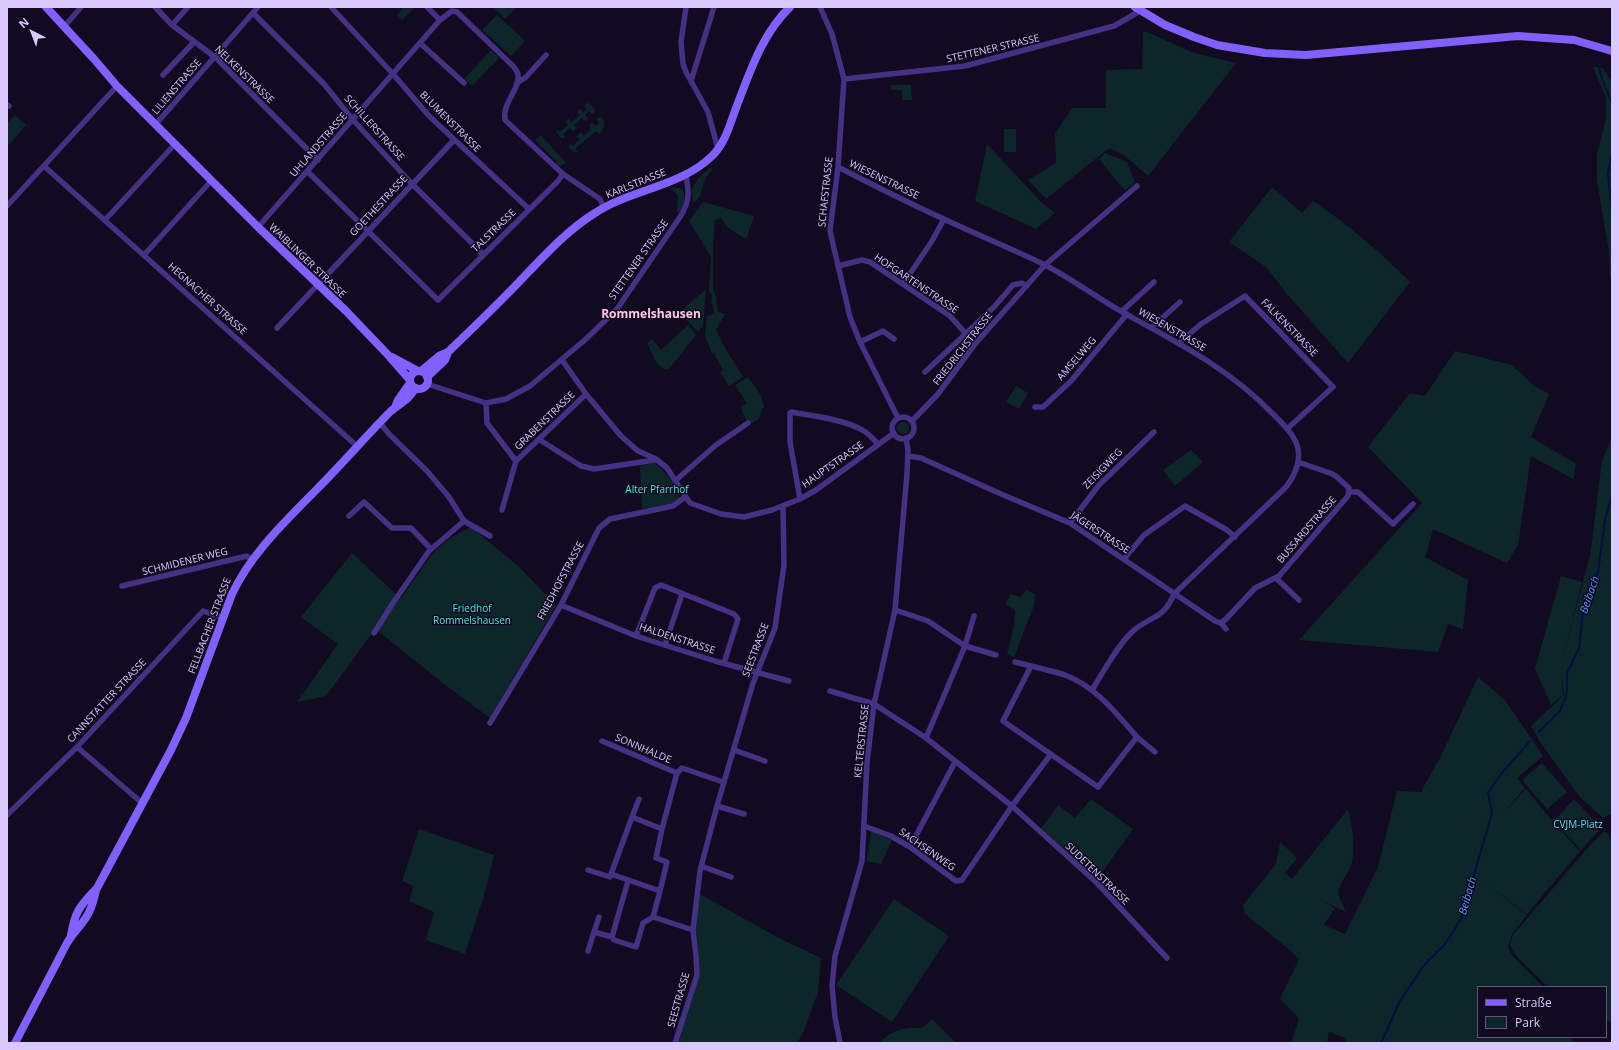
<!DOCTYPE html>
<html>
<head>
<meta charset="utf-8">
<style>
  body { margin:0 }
  #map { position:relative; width:1619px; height:1050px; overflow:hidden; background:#120a20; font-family:"Open Sans",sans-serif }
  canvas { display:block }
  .frame { position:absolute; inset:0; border:8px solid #dac9ff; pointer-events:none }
  .legend { position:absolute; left:1477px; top:986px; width:130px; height:52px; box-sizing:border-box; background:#120a20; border:1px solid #625679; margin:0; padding:5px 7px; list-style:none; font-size:12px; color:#dac9ff }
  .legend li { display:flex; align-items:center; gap:8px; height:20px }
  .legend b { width:20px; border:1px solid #625679 }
  .north { position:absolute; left:12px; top:12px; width:40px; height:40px; -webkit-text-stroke:3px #120a20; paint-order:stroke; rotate:318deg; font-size:11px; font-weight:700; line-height:16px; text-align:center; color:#dac9ff }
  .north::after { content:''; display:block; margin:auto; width:14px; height:18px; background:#dac9ff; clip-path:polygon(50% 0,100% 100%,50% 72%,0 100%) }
</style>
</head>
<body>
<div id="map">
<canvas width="1619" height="1050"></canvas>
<div class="frame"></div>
<ul class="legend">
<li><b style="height:5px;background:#8260ff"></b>Straße</li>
<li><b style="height:11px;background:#0d262a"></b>Park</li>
</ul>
<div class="north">N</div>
</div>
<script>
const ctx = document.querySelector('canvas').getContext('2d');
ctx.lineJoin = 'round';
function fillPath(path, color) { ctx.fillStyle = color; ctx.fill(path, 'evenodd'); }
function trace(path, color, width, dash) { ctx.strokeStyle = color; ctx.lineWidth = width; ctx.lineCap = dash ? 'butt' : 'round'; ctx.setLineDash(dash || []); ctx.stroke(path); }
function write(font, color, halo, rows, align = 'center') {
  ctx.font = font + ' "Open Sans",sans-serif'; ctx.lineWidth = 3; ctx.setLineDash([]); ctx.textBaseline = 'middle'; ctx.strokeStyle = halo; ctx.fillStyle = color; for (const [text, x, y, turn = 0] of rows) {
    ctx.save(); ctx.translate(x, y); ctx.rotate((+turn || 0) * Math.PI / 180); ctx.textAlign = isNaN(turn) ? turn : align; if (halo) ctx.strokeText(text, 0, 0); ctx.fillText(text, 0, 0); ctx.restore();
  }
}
fillPath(new Path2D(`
  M404 7H415L402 20 397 15Z
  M493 7H517L505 19Z
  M497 15 525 41 511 56 482 30Z
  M1143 32H1147L1194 53 1236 63 1148 176 1124 155 1109 148 1046 199 1028 180 1056 163 1055 134 1072 108H1106V70L1142 69Z
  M491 50 499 58 472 86 464 79Z
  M1593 67 1603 68 1612 82V281L1610 277 1609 252 1597 181V154L1606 118V98Z
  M891 85H911L912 100H902V90H891Z
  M587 103 590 104 595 109V112L592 114 589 111 585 115 588 118 585 121 582 118 574 125 577 128 573 131 570 128 563 134 565 138H561L557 133V129L560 132 568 125 565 122 569 119 572 122 580 115 577 112 580 109 583 112 587 109 584 105Z
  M15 115 26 125 9 145 7 143V124Z
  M600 117 603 119C605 125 604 129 599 134L596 131 575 149 578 152H573L569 147V143L573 146 580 139 577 136 581 132 584 136 591 129 589 126 592 122 595 126 599 123 596 119Z
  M1004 129H1016V152H1004Z
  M541 135 566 163 559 166 555 164 557 162 535 140Z
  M987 144 1042 203 1055 213 1036 229 975 201Z
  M1105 153 1127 162 1135 182 1125 191 1099 159Z
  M711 167 713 168 705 179 700 196 694 203C686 186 700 177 711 167Z
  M1272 187 1302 213 1313 201C1349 225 1380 252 1410 282L1348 363 1287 294 1266 267 1229 242Z
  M671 188H681C688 195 683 205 679 213L677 211 678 196Z
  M703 202 754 216 746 239 728 228 721 218 715 220 713 247V290L716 296 717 311 725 314 716 330 725 348 743 377 729 386 720 372 723 370 714 353H712L705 336 707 316 714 314 713 304H711L712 295 709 291 711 257 689 221Z
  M706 289 703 326 698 332 680 312Z
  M688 325 696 335 669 369C656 371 653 352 647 344L652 339 661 350Z
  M1455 351 1512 365 1534 386 1549 394 1531 437 1576 464 1573 479 1531 456 1518 545 1507 563 1433 529 1425 557 1468 580 1463 629 1448 624 1438 652 1299 640 1422 503 1368 447 1410 393 1425 396Z
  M748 377 760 394 764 406 758 420 752 423 747 421 741 409V407L747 403 735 385Z
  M1016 386 1028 393 1019 409 1006 402Z
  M897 428a6 6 0 1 1 12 0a6 6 0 1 1-12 0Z
  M1612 438V813L1603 818 1579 796 1540 742 1531 726 1564 695 1561 666 1591 551 1602 460Z
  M1191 450 1203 462 1175 486 1163 470Z
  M655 463C665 473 677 483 679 498L671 504 642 509 640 466Z
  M471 527 518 566 556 605 490 718 444 684 378 631 399 597 401 598 433 553 450 538Z
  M352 553 397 595 373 632 326 696 297 702 338 644 301 617Z
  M1561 576 1582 582 1561 666 1563 695 1551 705 1535 669Z
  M1026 590 1035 594 1034 606 1014 657 1007 654 1014 626 1015 610 1006 604 1010 594 1021 597Z
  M1478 677 1505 700 1543 756 1517 778 1525 788 1503 814 1482 880 1527 915 1512 934 1508 947 1512 955 1543 987H1478V1037H1571L1573 1043H1344L1346 1038 1329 1032 1327 1043H1293L1292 1041 1299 1018 1280 999 1299 959 1285 946 1245 914 1243 905 1276 864 1280 842 1297 858 1285 873 1292 879 1348 809C1352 824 1356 851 1351 866 1347 876 1339 883 1338 894L1346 912 1321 900 1335 908 1324 925 1345 934 1378 867 1397 791 1422 792 1424 786 1440 758Z
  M1542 763 1567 792 1547 809 1522 780Z
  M1526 789 1553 822 1580 851 1527 914 1482 880 1503 814Z
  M1091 799 1133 829 1096 881 1040 830 1058 805 1075 818Z
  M1574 799 1601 828 1581 850 1554 821Z
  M419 829 494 855 484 896 465 954 426 940 434 912 409 901 413 886 402 881Z
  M871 831 892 840 881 864 867 861Z
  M1605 831 1608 834 1612 841V1020L1606 1022V987H1547C1539 976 1514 958 1511 947 1509 943 1512 939 1513 935L1592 843Z
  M698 893 777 937 821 958 818 992 803 1033 797 1043H677L699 975V955L696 930Z
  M894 899 949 936 892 1022 836 985Z
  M932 1019 956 1043H879C892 1030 905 1027 922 1028Z`), '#0d262a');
trace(new Path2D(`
  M1603 46 1612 27
  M1601 51C1594 69 1606 87 1612 104
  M1612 154 1608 173 1612 213
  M1612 465V470
  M1539 732 1560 711 1567 693V673L1579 648 1583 609 1598 572 1605 520 1612 495
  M1381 1043 1400 1001 1425 964 1445 944 1461 919 1492 813 1488 793 1501 774 1530 741`), '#040f3f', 2);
trace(new Path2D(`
  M155 7 172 25 215 57 318 160
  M331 7 393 74 429 116 529 209
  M427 7 440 20 452 11 457 12 514 67C515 69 518 72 518 75 521 88 502 102 505 120L563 174 600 199 604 208
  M686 7 681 42 683 64 686 72 708 112 718 149
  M820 7 832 34 844 79 838 167 830 231 850 317 860 342 898 418
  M253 13 324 84 353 120 412 184 483 254
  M172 25 188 7
  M64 27 81 7
  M420 43 464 83
  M163 75 194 42
  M844 79 965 66 1114 26 1140 11
  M691 81 714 7
  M517 83 526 77 546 55
  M7 105 9 106
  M156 124 258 7
  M44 166 358 447
  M838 167C873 185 908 203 944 219 977 235 1011 248 1043 264 1071 278 1097 298 1124 313 1177 342 1231 370 1273 414 1282 423 1293 433 1297 445 1302 461 1295 475 1286 487L1174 594C1163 621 1148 616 1131 633 1115 649 1104 671 1092 690
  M308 172 438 300 558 181 563 174
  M7 206 117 86
  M105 220 175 144
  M258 227 440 20
  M144 255 211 181
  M838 266 862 260 870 262 950 316 975 344
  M903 284 932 241 944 219
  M1122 311 1154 282
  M277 328 454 140
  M1151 328 1180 302
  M860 342 883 331 894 339
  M1179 343 1201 324 1245 296 1333 387 1287 429
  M562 360 586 394 621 436 638 451 656 459 667 468 690 503 721 514 744 517 772 510 800 499 816 490 894 433
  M925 372 994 307 1013 285 1022 283 1027 286
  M427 384 486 403 506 399 530 386 586 339 617 309 680 217C690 201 689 193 686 175
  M486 403 487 423 516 461 502 510
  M1035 407H1043L1071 381 1127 314
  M892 428a11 11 0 1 1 22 0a11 11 0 1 1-22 0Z
  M912 421 938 394 975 344 1045 265 1137 186
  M380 423 389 434 427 471 449 497 464 521 490 536
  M540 440 581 466 594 469 655 460
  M908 456 921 458 1001 494 1070 523 1215 621 1221 623 1226 629
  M516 461 586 394
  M676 480 716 445 748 423
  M1349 492H1358L1393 524 1413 504
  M800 499 790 442V413L792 412C816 417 844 419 864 431 869 434 874 440 878 444
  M349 516 364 502 392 528H411L431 549
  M1070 523 1099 485 1154 432
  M1124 559 1144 535 1185 506 1227 530 1235 537
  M1276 578 1299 600
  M122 586 247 556 252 560
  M561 605 636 636 715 661 789 681
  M895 610 928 621 965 646 996 655
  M1221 623 1226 619 1255 588 1279 576 1348 496 1349 488 1336 476 1330 473 1298 462
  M374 633 393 603 429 551 464 521
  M636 636 655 588 661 585 734 614 738 619 724 663
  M665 645 682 594
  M1015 662 1031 666
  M1031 666C1042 669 1054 671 1065 675 1095 686 1116 713 1137 737L1098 787 1003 721Z
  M830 691 874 704 926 738 1012 806 1097 883 1167 958
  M490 723 561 605 599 528 610 519 673 506 685 497
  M1137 737 1155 752
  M926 738 965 646 974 616
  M602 741 677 773 682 768 723 782
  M77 747 142 803
  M734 750 765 761
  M677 773 662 829 632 817 611 874 660 891 653 917 693 930
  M717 806 744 814
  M7 815 77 747 203 611 223 618
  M632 817 639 799
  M864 826 891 836 910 847 956 881 962 880 1012 806 1051 754
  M910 847 955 762
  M701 866 731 877
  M588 870 610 877 611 874
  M660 891 667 862 656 858 662 829
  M594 932 599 917
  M612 937 628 881
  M588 951 594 932 612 937 614 940 636 947 643 923 653 917
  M675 1043 697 975 696 955 693 930 700 871 717 806 753 683 775 628 784 565 783 506
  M840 1043 835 1017 832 986 835 956 862 861 867 763 874 704 895 610 907 474 908 450 906 438`), '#443184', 5.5);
trace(new Path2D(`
  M46 7 94 59 117 86 258 227 346 311 389 356 410 380
  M1135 7 1165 25 1194 37 1217 45 1265 53 1306 55 1518 36 1574 40 1612 51
  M392 357 418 371
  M421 371 439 356 448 352C472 329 496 306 519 282 543 257 566 231 595 213 632 189 680 187 712 156 725 144 730 124 736 108 750 72 762 34 790 7
  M410 380a9 9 0 1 1 18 0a9 9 0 1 1-18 0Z
  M427 377 445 360 448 352
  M396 405 398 400 410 383
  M71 935C75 912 79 907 95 890
  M15 1043 66 945C71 935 79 928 85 919 91 911 94 900 96 890L171 750 186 718 232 594C252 552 286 521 318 488 343 463 366 436 391 411L408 398 416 388`), '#8260ff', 8);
write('10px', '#dac9ff', '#120a20', [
  ["STETTENER STRASSE",993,49,-13],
  ["NELKENSTRASSE",244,75,44],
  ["LILIENSTRASSE",177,87,-49],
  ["BLUMENSTRASSE",450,122,45],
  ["SCHILLERSTRASSE",374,128,48],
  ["UHLANDSTRASSE",319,145,-49],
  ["WIESENSTRASSE",884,180,26],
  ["KARLSTRASSE",636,184,-22],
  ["SCHAFSTRASSE",826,192,-84],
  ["GOETHESTRASSE",379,206,-47],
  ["TALSTRASSE",494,231,-44],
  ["STETTENER STRASSE",639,260,-55],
  ["WAIBLINGER STRASSE",307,261,44],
  ["HOFGARTENSTRASSE",916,284,34],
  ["HEGNACHER STRASSE",207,299,42],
  ["FALKENSTRASSE",1289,328,46],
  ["WIESENSTRASSE",1172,330,30],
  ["FRIEDRICHSTRASSE",963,349,-52],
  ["AMSELWEG",1077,359,-49],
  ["GRABENSTRASSE",545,421,-44],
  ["HAUPTSTRASSE",833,465,-35],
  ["ZEISIGWEG",1103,469,-46],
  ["BUSSARDSTRASSE",1307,530,-49],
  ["JÄGERSTRASSE",1100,533,33],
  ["SCHMIDENER WEG",185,562,-14],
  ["FRIEDHOFSTRASSE",561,581,-62],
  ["FELLBACHER STRASSE",210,626,-69],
  ["HALDENSTRASSE",677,639,18],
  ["SEESTRASSE",756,650,-69],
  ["CANNSTATTER STRASSE",107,701,-47],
  ["KELTERSTRASSE",862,741,-84],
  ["SONNHALDE",643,749,23],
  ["SACHSENWEG",927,850,35],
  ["SUDETENSTRASSE",1097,874,44],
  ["SEESTRASSE",679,1000,-74]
]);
write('10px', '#4beae0', '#120a20', [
  ["Alter Pfarrhof",657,490],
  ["Friedhof",472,609],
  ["Rommelshausen",472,621],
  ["CVJM-Platz",1578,825]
]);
write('italic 11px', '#5792ff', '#120a20', [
  ["Beibach",1590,595,-71],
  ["Beibach",1468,896,-74]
]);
write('bold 12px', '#ffcbe3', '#120a20', [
  ["Rommelshausen",651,315]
]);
</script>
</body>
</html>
